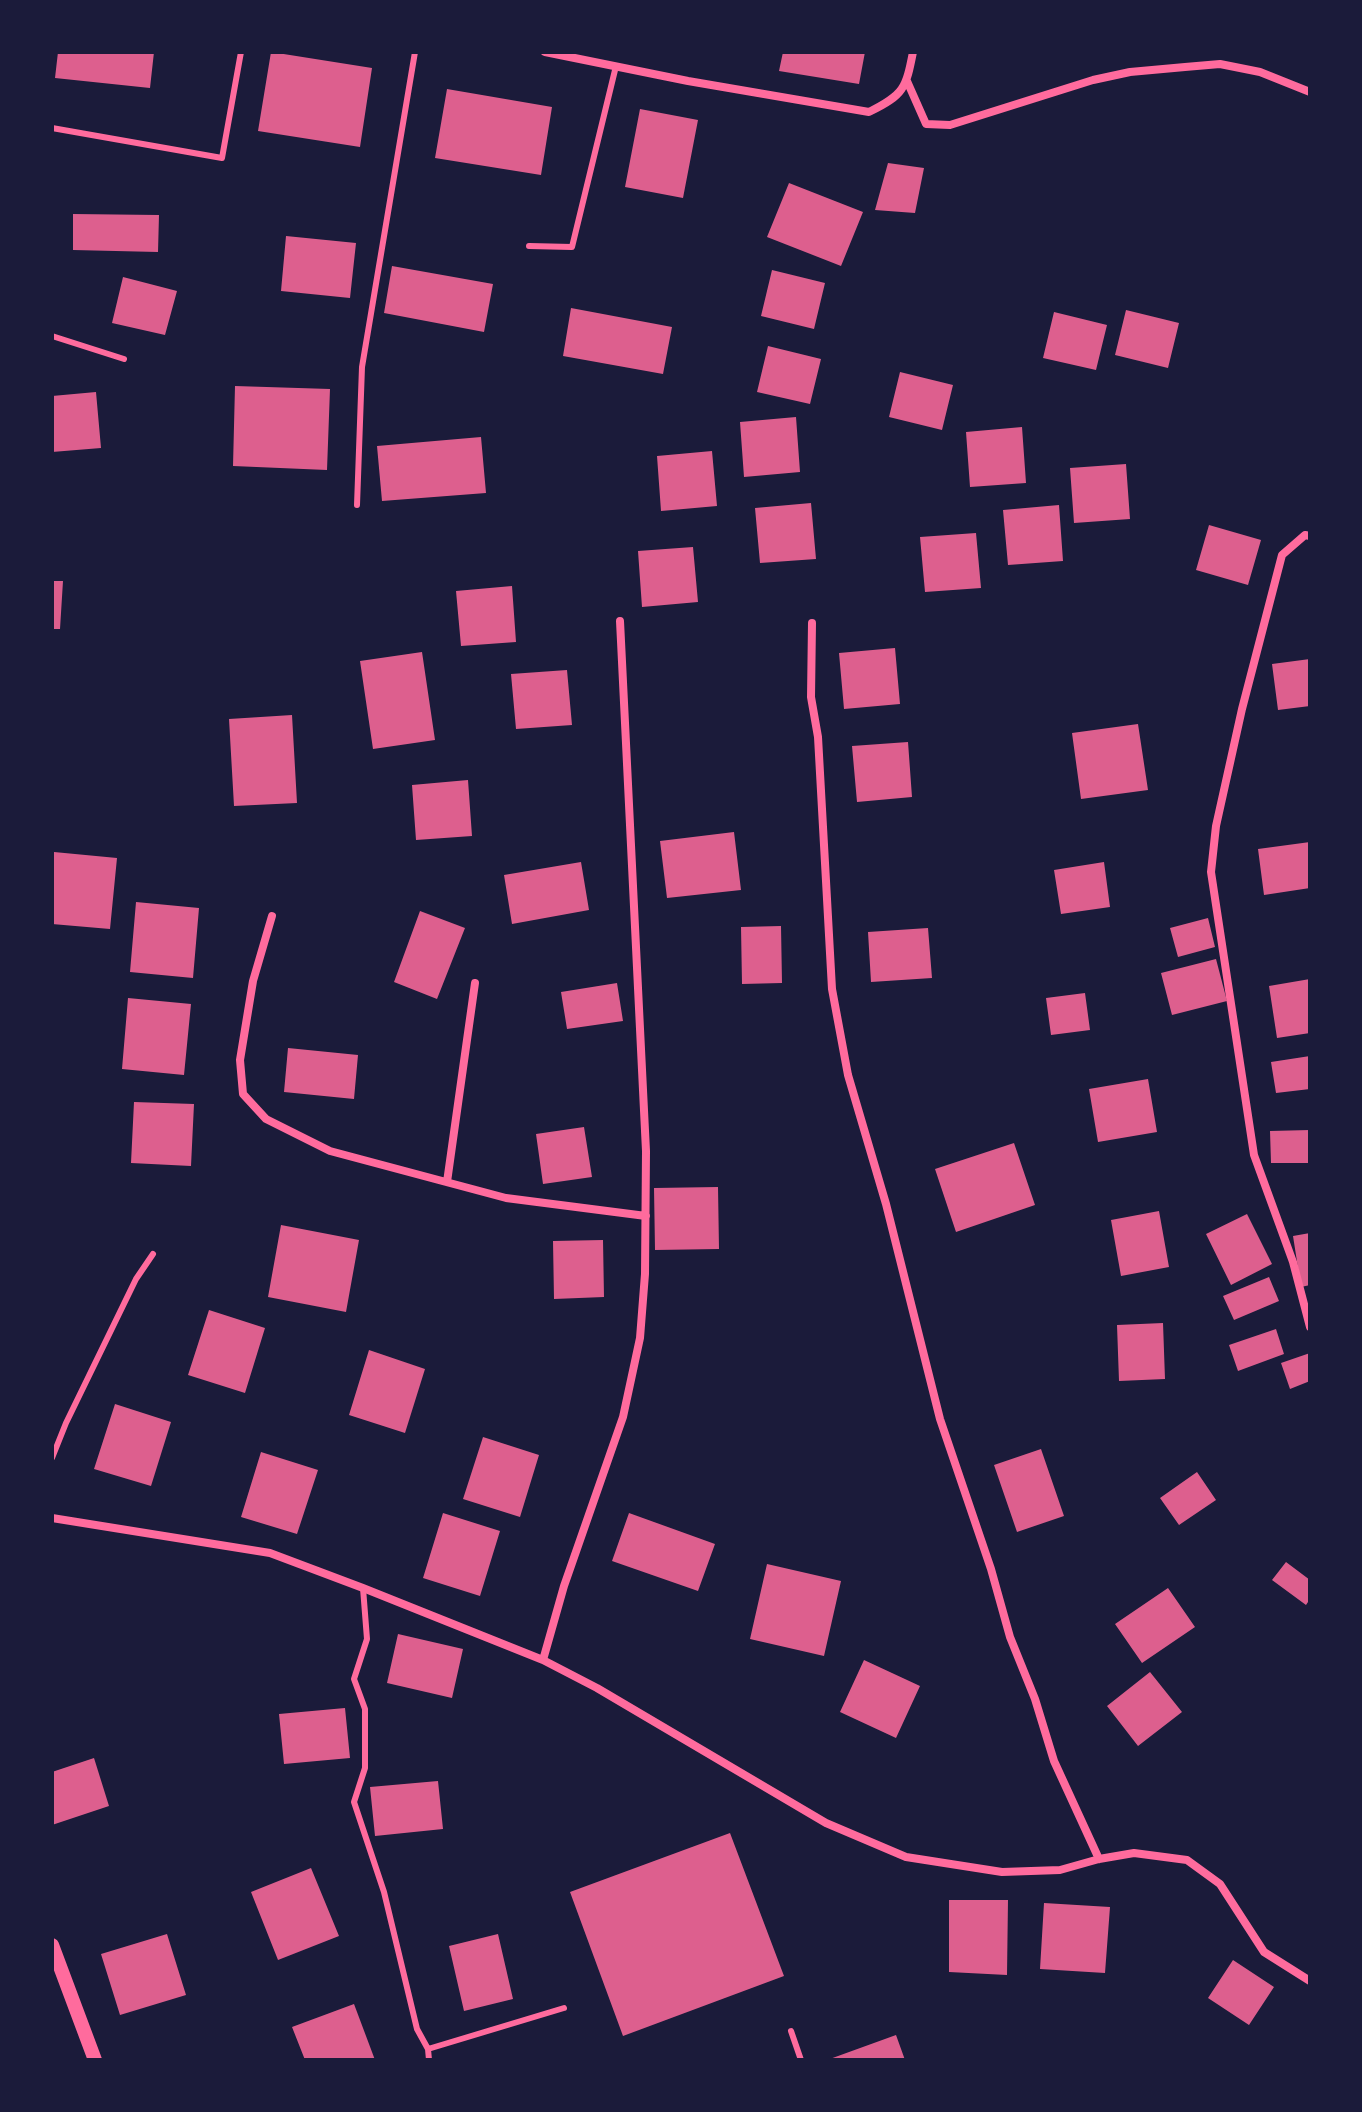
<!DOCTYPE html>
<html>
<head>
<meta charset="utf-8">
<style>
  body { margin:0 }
  #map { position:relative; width:1362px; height:2112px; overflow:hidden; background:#1b1b3a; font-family:Georgia,serif }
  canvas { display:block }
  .frame { position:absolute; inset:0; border:54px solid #1b1b3a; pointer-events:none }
</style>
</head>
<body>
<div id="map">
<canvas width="1362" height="2112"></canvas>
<div class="frame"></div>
</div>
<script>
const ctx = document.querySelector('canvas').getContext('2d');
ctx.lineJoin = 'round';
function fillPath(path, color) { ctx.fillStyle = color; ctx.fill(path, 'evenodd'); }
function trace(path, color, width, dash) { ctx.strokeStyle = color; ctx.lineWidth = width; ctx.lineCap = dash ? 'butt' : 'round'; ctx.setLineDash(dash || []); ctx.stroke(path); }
fillPath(new Path2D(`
  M58 52H154L150 88 55 78Z
  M271 52 372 68 360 147 258 131Z
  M783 52H865L859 84 779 71Z
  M447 89 552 107 541 175 435 158Z
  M640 109 698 120 683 198 625 187Z
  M888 163 924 168 915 213 875 210Z
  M789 183 863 212 841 266 767 237Z
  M73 214 159 215 158 252 73 250Z
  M286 236 356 243 350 298 281 291Z
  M392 266 493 284 484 332 384 313Z
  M772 270 825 283 814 329 761 316Z
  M123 277 177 291 165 335 112 323Z
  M571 308 672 327 663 374 563 356Z
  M1126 310 1179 323 1168 368 1115 355Z
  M1054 312 1107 325 1096 370 1043 358Z
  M768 346 821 359 810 404 757 392Z
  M900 372 953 385 942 430 889 417Z
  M235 386 330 389 327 470 233 466Z
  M96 392 101 448 52 452V396Z
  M796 417 800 472 744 477 740 422Z
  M1022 427 1026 483 970 487 966 432Z
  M481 437 486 493 382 501 377 446Z
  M712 451 717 506 661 511 657 456Z
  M1126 464 1130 519 1074 523 1070 468Z
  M811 503 816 559 760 563 755 508Z
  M1059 505 1063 561 1008 565 1003 510Z
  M1209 525 1261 540 1248 585 1196 570Z
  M976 533 981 588 925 592 920 537Z
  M693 547 698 602 642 607 638 551Z
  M52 581H63L60 629H52Z
  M512 586 516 642 461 646 456 591Z
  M895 648 900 704 844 709 839 653Z
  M422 652 435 740 373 749 360 661Z
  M1310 659V706L1278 710 1272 664Z
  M567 670 572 725 516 729 511 674Z
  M292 715 297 803 234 806 229 719Z
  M1138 724 1148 790 1081 799 1072 733Z
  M908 742 912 797 857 802 852 746Z
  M468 780 472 836 416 840 412 785Z
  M734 832 741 890 667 898 660 841Z
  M1310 842V888L1264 895 1258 849Z
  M54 852 117 858 110 929 52 924Z
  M581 862 589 910 512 924 504 875Z
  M1104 862 1110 907 1061 914 1054 870Z
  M136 902 199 908 193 978 130 972Z
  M420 911 465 928 437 999 394 982Z
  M1208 918 1215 947 1178 957 1170 928Z
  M781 926 782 983 742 984 741 927Z
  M928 928 932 978 871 982 868 932Z
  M1216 959 1227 1001 1172 1015 1161 973Z
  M1310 979V1033L1277 1038 1269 986Z
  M617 983 623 1021 567 1029 561 992Z
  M1085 993 1090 1030 1051 1035 1046 998Z
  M128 998 191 1004 184 1075 122 1069Z
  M288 1048 358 1055 354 1099 284 1092Z
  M1310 1056V1089L1276 1093 1271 1062Z
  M1148 1079 1157 1132 1098 1142 1089 1089Z
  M134 1102 194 1104 191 1166 131 1163Z
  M584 1127 592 1177 543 1184 536 1134Z
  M1310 1130V1163H1271L1270 1131Z
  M1014 1143 1035 1205 956 1232 935 1169Z
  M718 1187 719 1249 655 1250 654 1188Z
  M1159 1211 1169 1267 1121 1276 1111 1220Z
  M1247 1214 1272 1264 1231 1285 1206 1234Z
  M281 1225 359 1240 346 1312 268 1297Z
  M1310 1233V1285L1301 1287 1293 1236Z
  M603 1240 604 1297 554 1299 553 1241Z
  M1269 1277 1279 1301 1234 1320 1223 1296Z
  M209 1310 265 1328 245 1393 188 1375Z
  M1163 1323 1165 1379 1119 1381 1117 1325Z
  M1276 1329 1284 1354 1238 1371 1229 1345Z
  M369 1350 425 1369 405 1433 349 1415Z
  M1310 1353V1381L1290 1389 1281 1363Z
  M115 1404 171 1422 151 1486 94 1469Z
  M483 1437 539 1455 520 1517 463 1499Z
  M1041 1449 1064 1516 1017 1532 994 1465Z
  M261 1452 318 1470 297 1534 241 1517Z
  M1197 1472 1216 1500 1179 1525 1160 1498Z
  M443 1513 500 1531 480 1596 423 1578Z
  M629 1513 715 1544 698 1591 612 1561Z
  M1286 1562 1310 1580V1599L1306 1605 1272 1580Z
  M767 1564 841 1581 824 1656 750 1639Z
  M1168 1588 1195 1627 1142 1663 1115 1624Z
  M398 1634 463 1649 452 1698 387 1683Z
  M864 1660 920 1686 896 1738 840 1712Z
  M1150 1672 1182 1712 1138 1746 1107 1706Z
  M345 1708 350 1758 284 1764 279 1714Z
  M94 1758 109 1806 52 1825V1772Z
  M438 1781 443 1829 375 1836 370 1787Z
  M730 1833 784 1976 623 2036 570 1892Z
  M311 1868 339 1936 278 1960 251 1892Z
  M949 1900H1008L1007 1975 949 1972Z
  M1044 1903 1110 1907 1105 1973 1040 1969Z
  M167 1934 186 1995 120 2015 101 1954Z
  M498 1934 513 1999 464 2011 449 1946Z
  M1233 1960 1274 1987 1249 2025 1208 1998Z
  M354 2004 375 2060H305L292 2027Z
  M896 2035 905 2060H827Z`), '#dd5f8e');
trace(new Path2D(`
  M52 128 222 158 241 52
  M529 246 572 247 616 66
  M52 336 124 359
  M357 505 362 367 415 52
  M52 1458 66 1423 136 1279 153 1254
  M363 1588 367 1639 354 1679 365 1709V1768L354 1802 384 1892 417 2029 428 2049 429 2060
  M791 2031 801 2060
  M428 2049 564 2008`), '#ff6b9d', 6);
trace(new Path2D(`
  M545 52 688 81 869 112C904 95 906 88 913 52
  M907 81 926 124 950 125 1093 80 1130 72 1185 67 1220 64 1260 72 1310 92
  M1310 536 1305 535 1282 555 1242 709 1216 826 1211 872 1254 1155 1293 1262 1310 1327
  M812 623 811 697 818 737 832 989 848 1075 886 1204 940 1419 991 1569 1010 1637 1035 1699 1054 1761 1099 1859
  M272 916 253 981 240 1060 243 1094 266 1119 330 1151 506 1198 646 1216
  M447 1182 475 983
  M52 1518 270 1553 363 1588 543 1660 597 1688 826 1823 906 1857 1002 1872 1060 1870 1099 1859 1134 1853 1187 1860 1220 1884 1264 1952 1310 1981
  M543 1660 564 1586 623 1417 640 1338 645 1274 646 1151 620 621`), '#ff6b9d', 8);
trace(new Path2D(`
  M52 1945 95 2060`), '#ff6b9d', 14);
</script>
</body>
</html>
